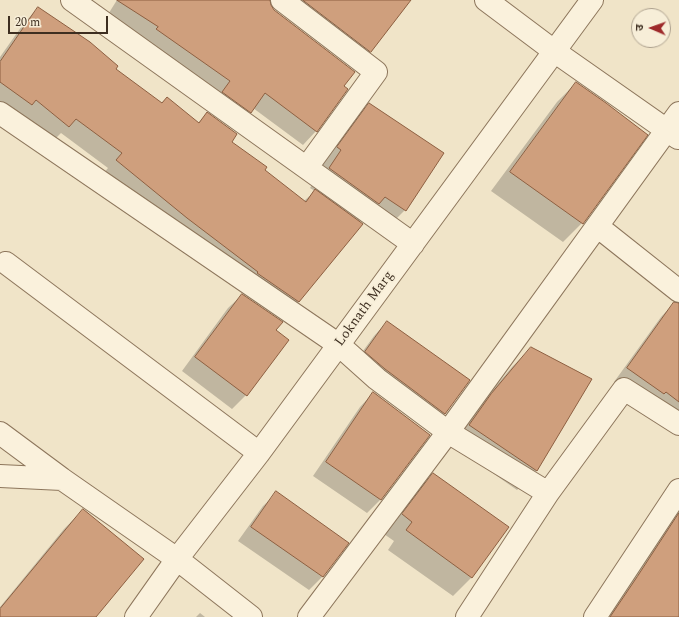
<!DOCTYPE html>
<html>
<head>
<meta charset="utf-8">
<style>
  body { margin:0 }
  #map { position:relative; width:679px; height:617px; overflow:hidden; background:#f0e4c8; font-family:Spectral,"Noto Sans Devanagari",serif }
  canvas { display:block }
  .north { position:absolute; left:631px; top:8px; width:40px; height:40px; box-sizing:border-box; background:#f7eed8; border:1px solid #ada18e; border-radius:50%; rotate:272deg; font-size:11px; font-weight:700; line-height:16px; text-align:center; color:#3d2e20 }
  .north::after { content:''; display:block; margin:auto; width:14px; height:18px; background:#9e2a2b; clip-path:polygon(50% 0,100% 100%,50% 72%,0 100%) }
  .scale { position:absolute; left:8px; top:16px; width:100px; height:18px; box-sizing:border-box; border:2px solid #3d2e20; border-top:0; padding-left:5px; font-size:12px; line-height:14px; white-space:nowrap; color:#3d2e20; -webkit-text-stroke:3px #f7eed8; paint-order:stroke }
</style>
</head>
<body>
<div id="map">
<canvas width="679" height="617"></canvas>
<div class="north">उ</div>
<div class="scale">20 m</div>
</div>
<script>
const ctx = document.querySelector('canvas').getContext('2d');
ctx.lineJoin = 'round';
function fillPath(path, color) { ctx.fillStyle = color; ctx.fill(path, 'evenodd'); }
function trace(path, color, width, dash) { ctx.strokeStyle = color; ctx.lineWidth = width; ctx.lineCap = dash ? 'butt' : 'round'; ctx.setLineDash(dash || []); ctx.stroke(path); }
function write(font, color, halo, rows, align = 'center') {
  ctx.font = font + ' Spectral,serif'; ctx.lineWidth = 3.5; ctx.setLineDash([]); ctx.textBaseline = 'middle'; ctx.strokeStyle = halo; ctx.fillStyle = color; for (const [text, x, y, turn = 0] of rows) {
    ctx.save(); ctx.translate(x, y); ctx.rotate((+turn || 0) * Math.PI / 180); ctx.textAlign = isNaN(turn) ? turn : align; if (halo) ctx.strokeText(text, 0, 0); ctx.fillText(text, 0, 0); ctx.restore();
  }
}
fillPath(new Path2D(`
  M117 0H410L370 51 356 65 276 3 269 1 270 6 343 86 316 131 303 145 253 108 250 112 237 126 107 16Z
  M38 8 115 69 161 103 167 98 198 123 207 113 231 142 264 170 304 201 315 191 310 188 323 169 319 166 350 123 369 104 443 154 405 210 386 229 366 216 360 222 362 224 298 302 283 316 102 175 108 168 61 133 53 141 0 107V57L24 23Z
  M576 83 582 223 563 242 491 191 557 102Z
  M242 295 274 330 287 340 246 395 232 409 182 371 228 308Z
  M674 303 679 304V426L649 407 614 382 661 317Z
  M387 322 469 380 445 414 431 427 352 366 374 336Z
  M531 348 591 379 536 471 517 490 451 444 472 414 512 367Z
  M373 393 380 500 367 513 313 476 360 407Z
  M433 474 471 578 453 596 388 550 394 541 384 534 414 493Z
  M277 493 348 543 322 577 309 590 238 541 263 506Z
  M679 502V617H606Z
  M83 510 95 617H0V607L64 529Z
  M200 613 205 617H196Z`), '#0003');
const building = new Path2D(`
  M117 0H270L271 5 274 10 355 72 344 86 348 89 317 132 265 93 251 113 222 92 230 81 156 29 158 27Z
  M303 0H411L371 52Z
  M38 7 90 42 118 66 116 69 162 103 167 97 199 123 207 112 237 134 232 142 267 167 265 170 306 202 315 189 363 224 299 302 257 273 258 272 187 218 116 160 122 153 76 119 69 127 36 100 32 105 0 82V62Z
  M576 82 606 103 648 135 583 224 510 172Z
  M369 103 444 153 406 211 385 197 379 204 329 168 341 150 337 147Z
  M242 294 283 322 276 330 289 340 247 396 195 357Z
  M674 302 679 303V402L666 392 664 394 627 368Z
  M387 321 470 380 445 414 385 369 365 352Z
  M531 347 592 379 537 471 469 425 491 394Z
  M373 392 430 435 381 500 326 462Z
  M433 473 509 527 472 578 406 530 412 522 402 514Z
  M276 491 349 543 323 577 251 527Z
  M83 509 144 559 96 617H0V609Z
  M679 513V617H610L637 577Z`);
fillPath(building, '#cf9f7d');
trace(building, '#8d5f41', 1);
const minor = new Path2D(`
  M72 0 413 244
  M282 0 376 72 307 167
  M486 0 554 51 678 138
  M0 113 339 345 377 379 448 432 548 493
  M597 226 679 291
  M6 263 259 453
  M0 433 62 479 177 559 251 617
  M0 476 62 479
  M136 617 177 559 259 453 592 0
  M309 617 448 432 679 113
  M467 617 548 493 624 389 679 424
  M595 617 679 490`);
trace(minor, '#8d765c', 24);
trace(minor, '#faf1dc', 22);
write('14px', '#3d2e20', '#f7eed8', [
  ["Loknath Marg",365,309,-54]
]);
</script>
</body>
</html>
